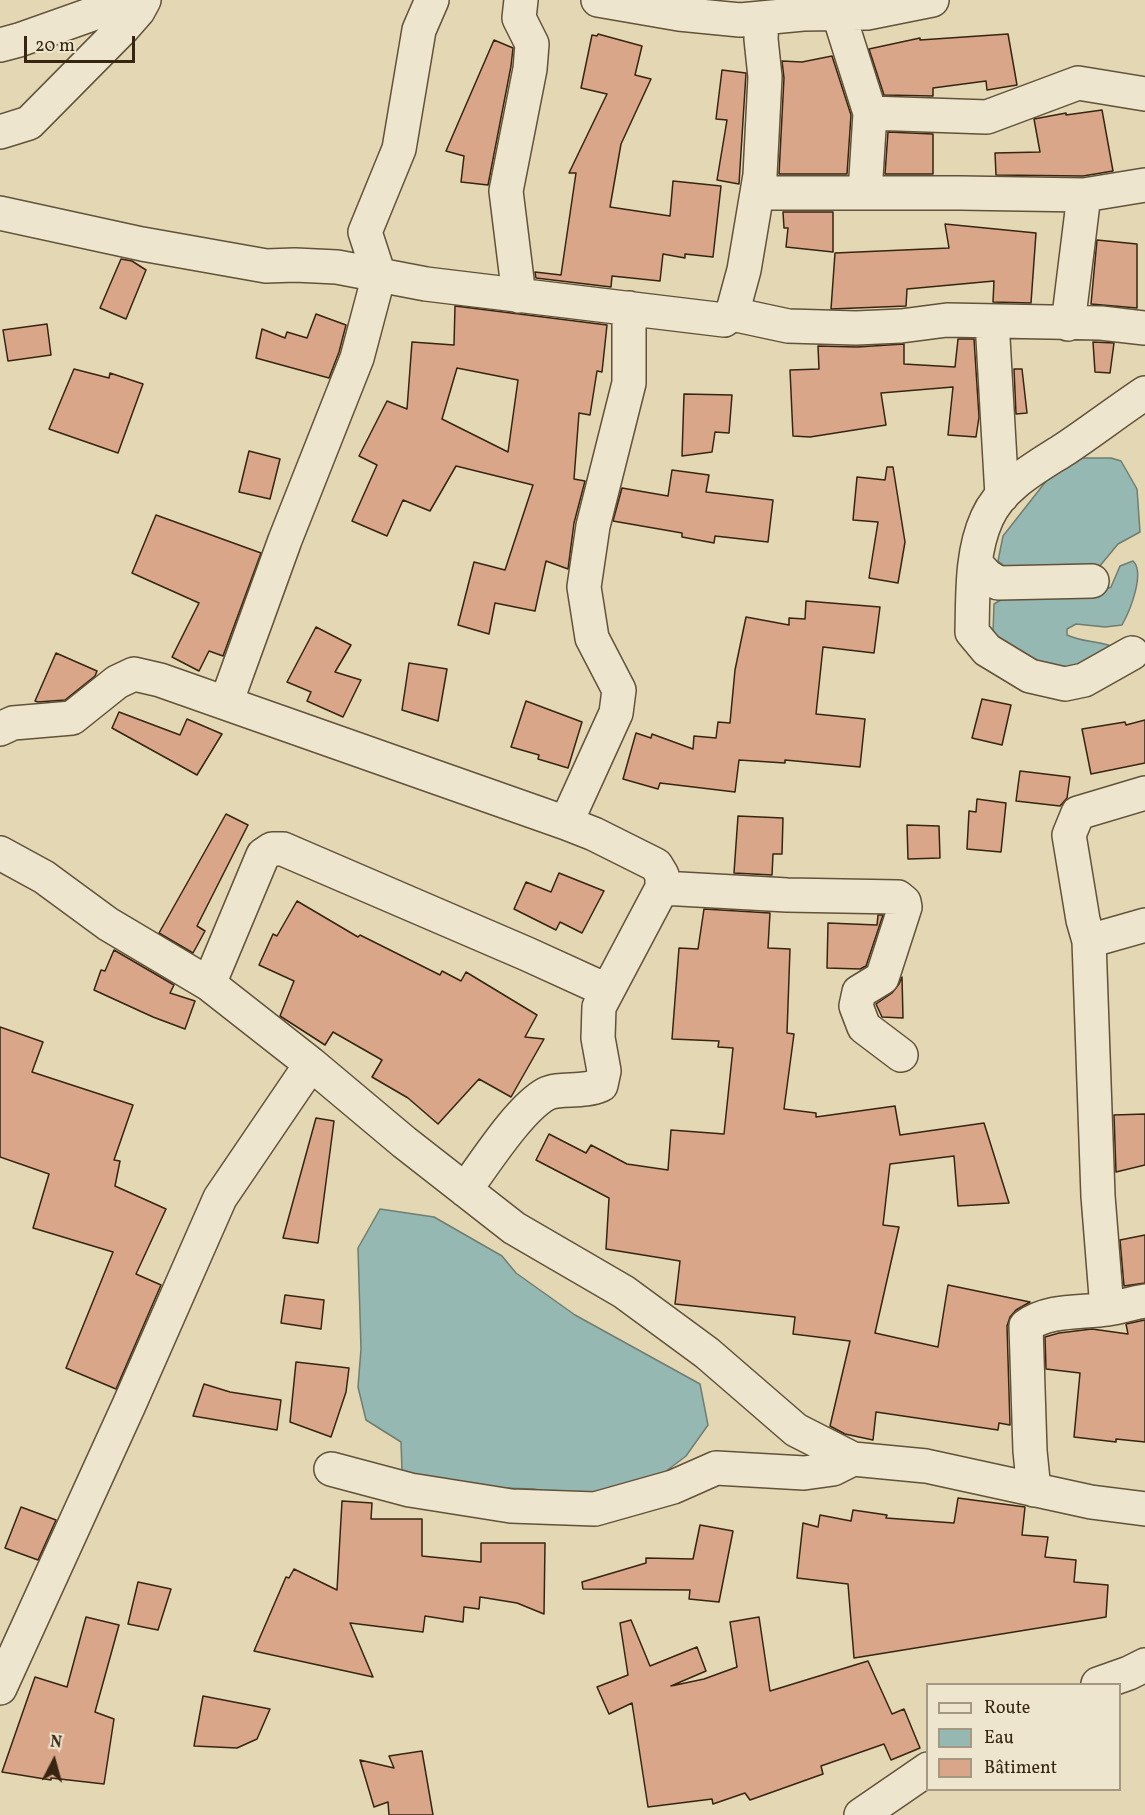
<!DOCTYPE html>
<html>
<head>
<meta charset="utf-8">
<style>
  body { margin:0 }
  #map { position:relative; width:1145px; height:1815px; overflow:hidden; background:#e3d7b4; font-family:Vollkorn,serif }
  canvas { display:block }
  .legend { position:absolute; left:926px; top:1683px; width:195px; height:108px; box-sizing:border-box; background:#ede5ce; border:2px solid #a49882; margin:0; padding:8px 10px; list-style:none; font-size:18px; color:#362510 }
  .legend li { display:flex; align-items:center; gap:12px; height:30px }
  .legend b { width:30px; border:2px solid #a49882 }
  .north { position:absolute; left:24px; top:1731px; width:60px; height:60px; -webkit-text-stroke:4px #ede5ce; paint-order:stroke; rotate:6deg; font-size:16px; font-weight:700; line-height:24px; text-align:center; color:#362510 }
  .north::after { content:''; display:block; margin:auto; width:21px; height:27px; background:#362510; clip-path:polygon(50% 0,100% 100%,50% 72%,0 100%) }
  .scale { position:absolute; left:24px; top:36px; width:111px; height:27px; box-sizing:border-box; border:3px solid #362510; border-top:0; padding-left:8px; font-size:18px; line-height:21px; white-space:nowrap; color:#362510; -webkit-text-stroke:4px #ede5ce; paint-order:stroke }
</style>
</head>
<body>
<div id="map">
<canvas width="1145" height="1815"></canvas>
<ul class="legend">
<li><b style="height:8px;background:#ede5ce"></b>Route</li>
<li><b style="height:16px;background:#96b8b2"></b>Eau</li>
<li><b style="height:16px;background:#daa68a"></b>Bâtiment</li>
</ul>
<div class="north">N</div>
<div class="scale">20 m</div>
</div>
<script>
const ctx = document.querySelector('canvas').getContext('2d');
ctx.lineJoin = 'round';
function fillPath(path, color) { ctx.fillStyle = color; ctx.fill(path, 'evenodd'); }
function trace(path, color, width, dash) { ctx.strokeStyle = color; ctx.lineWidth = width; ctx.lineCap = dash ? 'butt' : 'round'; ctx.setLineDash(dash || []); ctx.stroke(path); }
const water = new Path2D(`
  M1082 458H1111L1121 461 1137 489 1140 532 1118 544 1099 567 1012 572 998 561 1003 536 1047 480Z
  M1133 561C1145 572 1131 609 1122 625L1105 627 1076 624 1067 629V635C1083 643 1102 640 1118 649L1079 667H1055L1000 647 993 632 994 604 1004 598 1094 594 1111 587 1120 566Z
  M380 1209 434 1217 502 1256 516 1273 575 1315 700 1384 708 1425 686 1456 661 1475 598 1500 533 1489 444 1486 402 1471 401 1442 366 1420 358 1387 361 1349 358 1248Z`);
fillPath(water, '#96b8b2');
trace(water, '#707d71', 1.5);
const building = new Path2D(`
  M598 34 642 46 635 75 651 79 621 144 610 207 670 216 673 181 721 186 713 257 685 254V258L663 254 660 281 612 276 611 287 536 278 535 272 561 275 576 173H569L607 94 581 88 592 35 597 36Z
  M1008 34 1017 85 987 90 986 81 933 88V96L884 95 869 49 920 38V40Z
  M494 40 513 48 511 66 488 185 461 182 464 156 446 151Z
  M832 56 851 115 847 174H779L784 78 782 61 802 62Z
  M722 70 746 73 739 184 717 180 727 120 716 119Z
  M1102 110 1113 171 1083 176 996 175 995 153 1040 152 1034 119 1066 113V115Z
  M888 132 933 134V174H885Z
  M783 212H833V252L786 247 788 228H784Z
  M945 224 1036 233 1031 303 993 302 994 281 907 289 906 306 831 309 835 253 949 248Z
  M1097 240 1137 244V308L1091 304Z
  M121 259 132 261 146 270 126 319 100 308Z
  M455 306 607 325 602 372 597 371 590 415 579 413 574 479 585 481 574 523 568 569 546 561 535 611 495 603 489 634 458 625 474 562 505 570 533 485 456 466 430 511 403 500 387 536 352 521 377 465 359 456 387 401 407 409 412 342 454 345ZM457 368 518 380 508 452 442 419Z
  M316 314 346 325 339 352 329 378 256 358 262 329 285 338 287 332 307 338Z
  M47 324 51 355 8 361 3 330Z
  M958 339H974L979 417 976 437 948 435 953 387 881 393 886 425 810 437 793 436 790 370 819 369 818 346 857 347 904 344V364L955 367Z
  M1093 342 1114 343 1110 373 1095 372Z
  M74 369 109 378 110 373 143 384 118 453 49 429Z
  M1014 369H1022L1027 413 1016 414Z
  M684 394 732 395 729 433 715 432 712 452 682 456Z
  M249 451 280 459 270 499 239 492Z
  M887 467H893L905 542 898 583 869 578 878 522 853 520 857 477 885 480Z
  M672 470 709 475 706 492 773 500 768 542 715 536 714 543 682 537V533L613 521 622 488 668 496Z
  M156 515 261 553 223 656 209 651 199 671 172 657 199 603 132 573Z
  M806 601 880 607 874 653 823 647 816 714 865 719 860 767 785 760V763L739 760 735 792 660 783 658 789 623 779 636 733 651 738 652 734 693 749 694 736 716 738 718 722 730 723 735 670 746 617 789 625V618L805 619Z
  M316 627 351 645 335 672 361 680 343 717 307 701 311 692 287 682Z
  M56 653 97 671 95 676 65 700 38 702 35 701Z
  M409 663 447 669 438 721 402 710Z
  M982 699 1011 705 1002 745 972 738Z
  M526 701 582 722 568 768 538 759 539 755 511 747Z
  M119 712 180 735 187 719 222 734 197 775 112 728Z
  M1145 720V763L1091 774 1082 729 1125 722 1126 725Z
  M1020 771 1070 777 1067 798 1060 806 1016 801Z
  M977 799 1006 803 1001 852 967 849 969 811 976 812Z
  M226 814 248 825 197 926 205 931 193 953 159 933Z
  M738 816 783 818 782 854H773L772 875 734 873Z
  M907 825 939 826 940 858 908 859Z
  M559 873 604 891 582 933 560 922 556 930 514 909 526 882 551 892Z
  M297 901 358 937 360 935 440 975 442 971 461 981 466 972 537 1015 525 1037 544 1039 511 1097 479 1079 438 1124 408 1098 372 1077 382 1060 333 1032 325 1045 280 1016 294 981 259 965 273 934 277 936Z
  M704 909 770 913 768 948 790 949 787 1033 794 1034 784 1109 816 1113V1117L895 1106 900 1135 984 1123 1009 1203 958 1206 954 1156 890 1164 883 1225 899 1227 875 1333 938 1347 948 1285 1030 1302 1016 1310 1010 1317 1007 1326 1010 1425 999 1423 998 1430 876 1412 873 1440 845 1434 830 1426 850 1341 793 1334 795 1317 675 1304 680 1261 606 1249 609 1198 536 1160 549 1134 586 1153 591 1145 627 1164 668 1170 671 1130 724 1134 733 1048 718 1047 719 1041 672 1039 679 948 698 949Z
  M878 915H883L866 966 860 969 827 968 828 923 877 925Z
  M114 950 174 985 170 993 195 1001 185 1029 153 1017 94 990 101 970 105 971Z
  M902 977 903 1018 882 1017 876 1004 892 993 899 984Z
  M0 1027 43 1042 32 1072 133 1105 114 1160 120 1161 115 1186 166 1209 136 1274 161 1285 116 1389 66 1368 113 1252 33 1228 49 1174 0 1157Z
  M1145 1114V1165L1116 1172 1114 1115Z
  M316 1118 334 1121 318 1243 283 1238Z
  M1145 1235V1283L1124 1286 1120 1240Z
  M285 1295 324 1300 321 1329 281 1323Z
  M1145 1320V1442L1116 1439V1442L1074 1437 1080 1373 1046 1369 1045 1337 1059 1333 1092 1329 1128 1334 1126 1324Z
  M296 1362 349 1368 346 1392 331 1437 290 1422Z
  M204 1384 230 1392 281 1400 277 1430 193 1416Z
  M958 1498 1025 1507 1022 1535 1048 1537 1045 1557 1076 1560 1074 1582 1108 1585 1106 1617 854 1658 848 1584 797 1578 803 1523 818 1527 820 1515 851 1521 853 1510 887 1515 886 1518 954 1523Z
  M342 1501 372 1503 371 1519H422V1556L481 1562V1543H545L544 1614 517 1603 480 1597 479 1609 464 1607 463 1622 425 1616 423 1632 350 1623 373 1677 254 1651 286 1577 289 1578 294 1569 337 1590Z
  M21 1507 56 1520 38 1560 5 1548Z
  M700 1525 733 1531 719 1602 689 1599 690 1590 583 1589 582 1582 646 1563V1558L693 1559Z
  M138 1582 171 1589 158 1630 128 1624Z
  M86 1617 119 1625 95 1712 114 1719 104 1784 51 1778V1780L2 1772 35 1677 67 1687Z
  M759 1617 770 1691 868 1661 892 1714 904 1709 920 1748 891 1760 884 1744 821 1766 823 1774 750 1800 745 1793 713 1804 712 1799 648 1807 632 1703 609 1714 597 1687 628 1675 620 1623 631 1620 650 1666 697 1647 706 1671 671 1686 704 1679 737 1667 730 1622Z
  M203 1696 270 1709 257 1739 237 1748 194 1746Z
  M422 1751 433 1815H389L388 1802 374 1807 360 1760 394 1768 389 1756Z`);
fillPath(building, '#daa68a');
trace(building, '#362510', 1.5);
const minor = new Path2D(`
  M598 0 679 14 740 20 803 14 867 13 932 0
  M839 15 870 113 865 193
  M0 45 19 40 132 0
  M870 113 987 117 1078 83 1145 94
  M0 132 29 123 124 27 138 11 144 0
  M757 193H960L1084 195 1145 185
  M0 213 142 244 266 266 295 265 337 267 426 284 724 320 732 314 788 326 856 328 901 326 947 320 1101 323 1145 328
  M519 296 506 191 530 69 532 44 519 18 521 0
  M732 314 744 270 760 175 765 77 761 39 762 19
  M992 321 1002 496
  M1068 324 1084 195
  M976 564 987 576 998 583 1092 581
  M1132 653 1084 680 1065 684 1030 676 987 650 972 632C973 595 971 553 987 518 1001 486 1037 467 1065 449 1092 431 1118 411 1145 393
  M226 703 285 540 357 358 379 275 365 232 399 149 419 30 432 0
  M0 729 13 723 72 718 117 682 134 674 160 680 566 823
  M0 853 44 877 108 924 209 984 311 1064 404 1142 514 1228 624 1292 707 1353 796 1430 853 1459 926 1466 1091 1502 1145 1509
  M662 888 787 895 898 897 904 902 905 907 882 978 859 992 856 1006 864 1027 901 1055
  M1089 941 1145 925
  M209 984 263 855 272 849H283L527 954 606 990
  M465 1190C485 1163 519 1109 546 1094 559 1087 583 1093 601 1085L604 1071 598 1038 599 1007 662 888V875L656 865 594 834 566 823 616 713 619 690 592 638 584 587 593 526 629 383V308
  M1107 1309 1098 1196 1089 941 1083 920 1069 835 1078 813 1145 793
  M331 1469 410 1490 511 1506 595 1509 673 1487 716 1468 804 1473 833 1469 853 1459
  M1034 1490 1030 1451 1026 1326C1049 1309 1081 1313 1108 1309 1120 1307 1133 1303 1145 1301
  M1098 1684 1129 1673 1145 1665
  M0 1688 129 1405 220 1198 311 1064
  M861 1815 928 1769`);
trace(minor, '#615239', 36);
trace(minor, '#ede5ce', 33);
</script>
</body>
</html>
